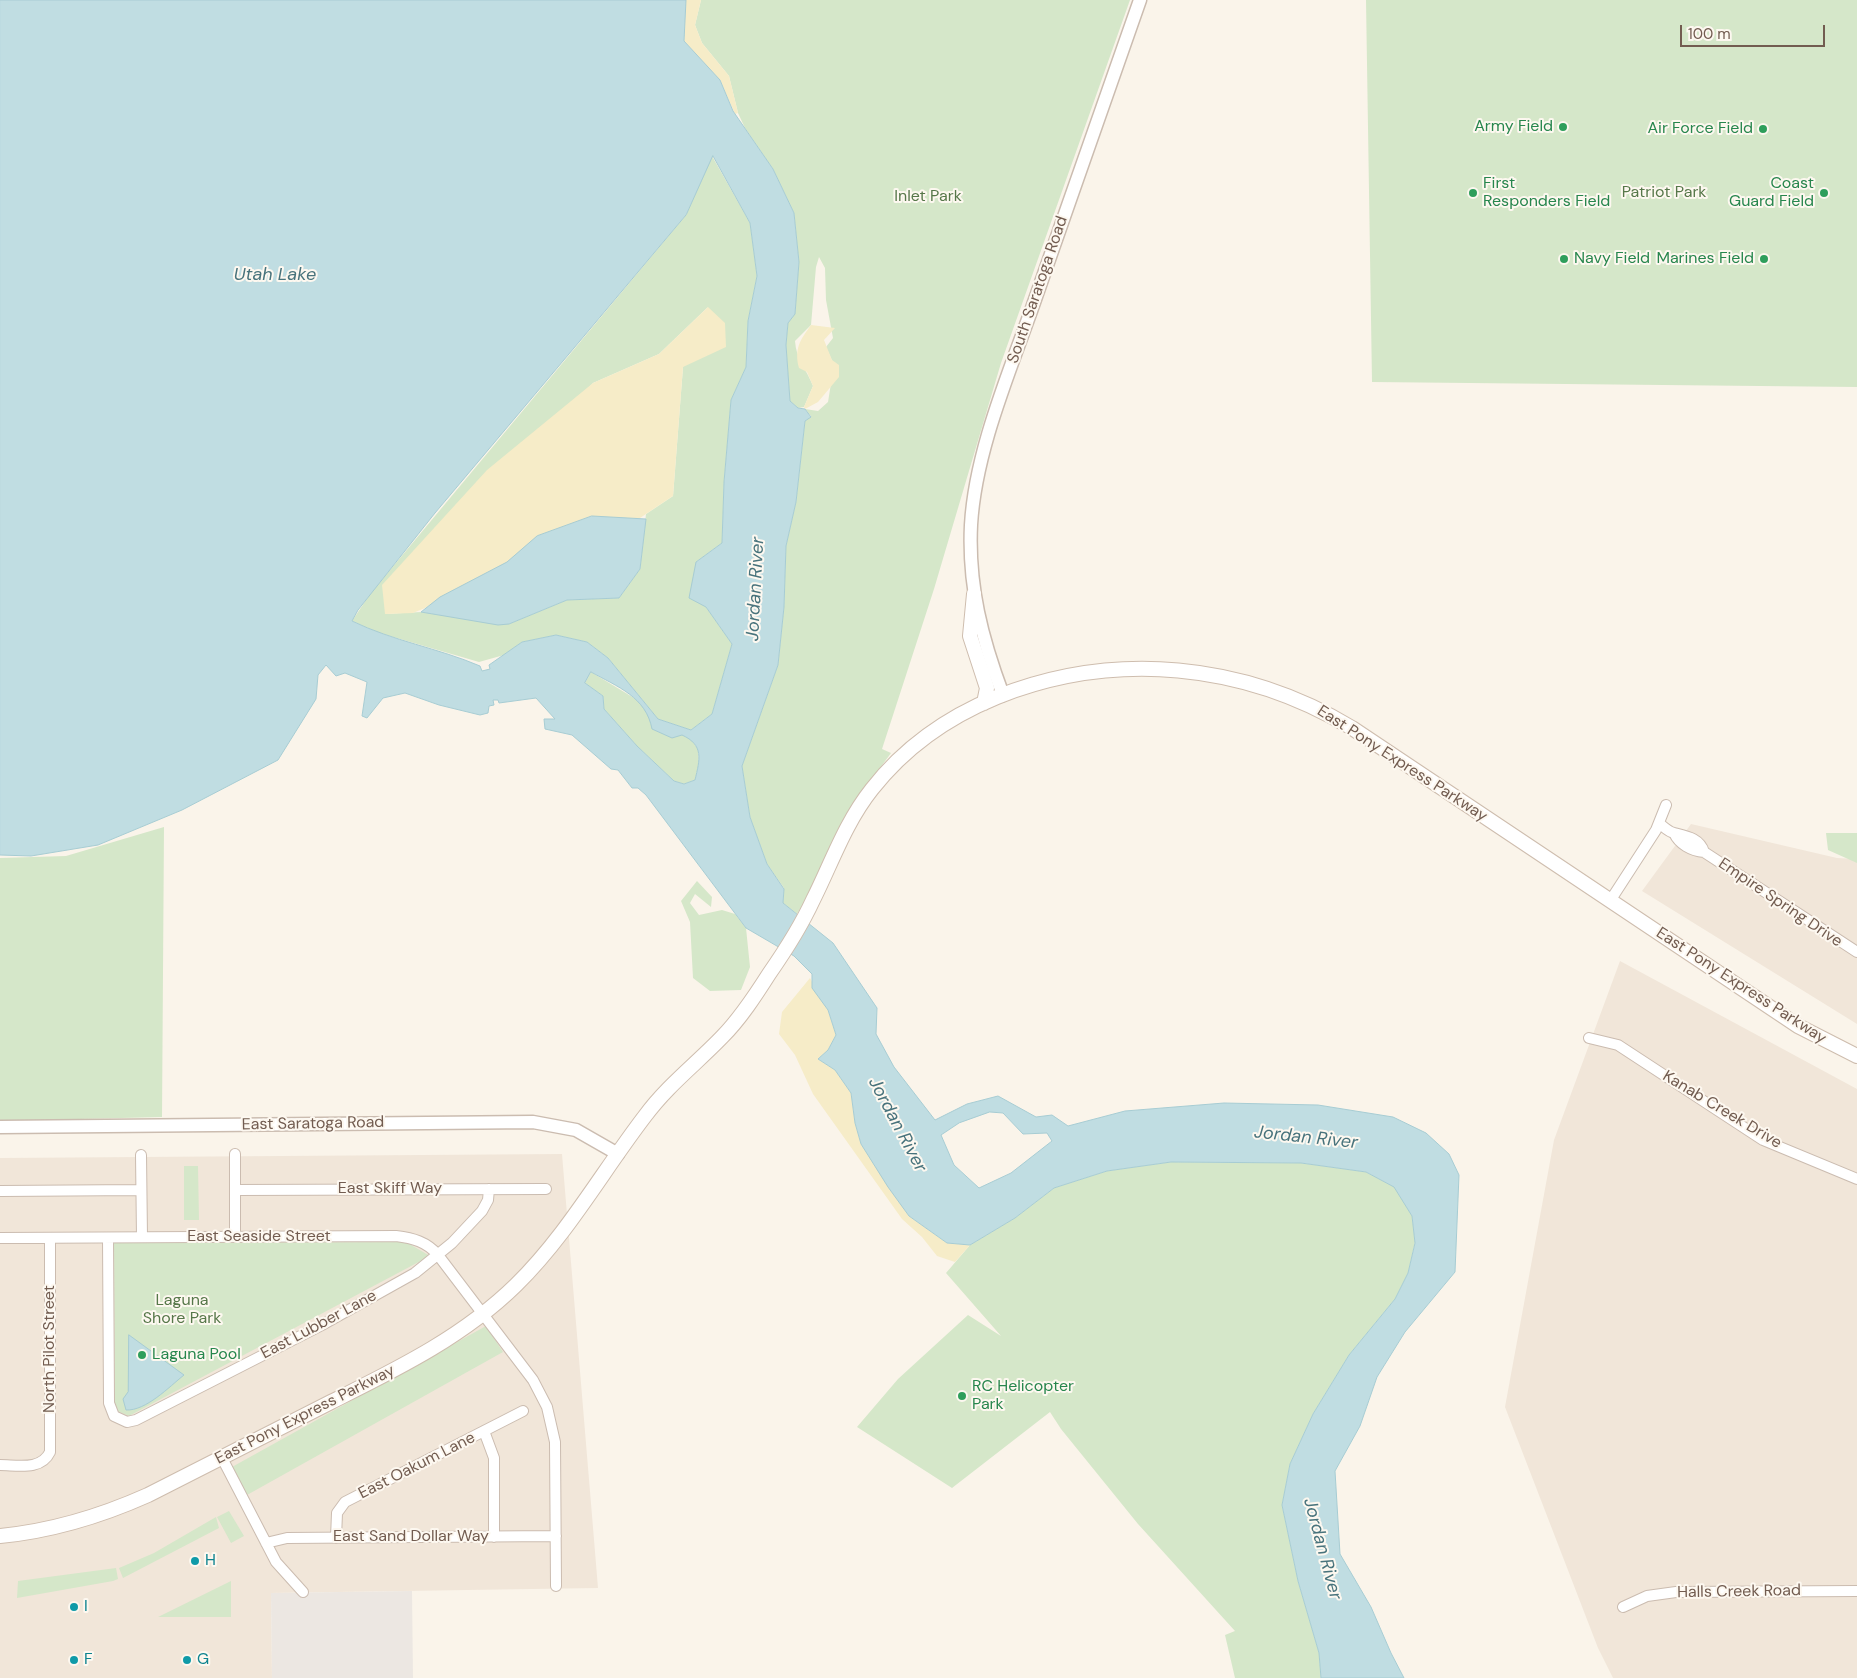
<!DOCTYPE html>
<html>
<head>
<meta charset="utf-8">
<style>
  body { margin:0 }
  #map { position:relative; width:1857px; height:1678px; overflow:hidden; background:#faf4ea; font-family:"DM Sans",sans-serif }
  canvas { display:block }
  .scale { position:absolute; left:1680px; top:25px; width:145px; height:22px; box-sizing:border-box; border:2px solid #725c50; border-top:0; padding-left:6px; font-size:15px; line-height:18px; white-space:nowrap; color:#725c50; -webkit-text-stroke:4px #fdf8f0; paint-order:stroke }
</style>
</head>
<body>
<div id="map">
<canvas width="1857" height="1678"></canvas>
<div class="scale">100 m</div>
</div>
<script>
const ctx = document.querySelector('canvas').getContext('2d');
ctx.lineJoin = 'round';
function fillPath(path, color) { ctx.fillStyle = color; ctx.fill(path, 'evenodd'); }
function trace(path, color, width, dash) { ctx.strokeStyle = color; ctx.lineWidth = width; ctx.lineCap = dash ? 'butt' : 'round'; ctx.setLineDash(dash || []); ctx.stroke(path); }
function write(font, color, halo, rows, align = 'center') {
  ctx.font = font + ' "DM Sans",sans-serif'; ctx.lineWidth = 4; ctx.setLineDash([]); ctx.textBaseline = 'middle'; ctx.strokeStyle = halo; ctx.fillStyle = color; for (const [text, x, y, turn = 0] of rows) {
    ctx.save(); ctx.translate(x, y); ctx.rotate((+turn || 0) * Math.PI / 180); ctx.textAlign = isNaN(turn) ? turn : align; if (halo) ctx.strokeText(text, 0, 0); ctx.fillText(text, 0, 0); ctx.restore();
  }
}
fillPath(new Path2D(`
  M1691 824 1837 858 1857 859V1024L1642 891Z
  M1620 961 1857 1089V1678H1613L1598 1648 1505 1407 1554 1140Z
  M562 1154 598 1588 271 1593 272 1678H0V1158Z`), '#f1e6d9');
fillPath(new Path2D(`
  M412 1591 413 1678H272L271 1593Z`), '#ece7e2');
fillPath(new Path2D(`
  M701 0H1130L1001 363 934 589 882 749 891 753 845 816 811 891 797 914 783 903 784 888 767 864 750 817 742 766 778 665 784 607 786 546 796 502 805 421 811 416 805 409 818 411 828 402 834 365 826 347 833 338 826 300 825 268 819 257 816 267 811 325 795 341C796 359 807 370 813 386L804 407 798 408 790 401 786 345 788 323 795 313 799 262 794 213 773 169 745 128 738 113 729 76 702 43 695 25Z
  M1366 0H1857V387L1372 382Z
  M712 156 750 223 757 276 748 321 746 367 731 400 724 482 722 543 696 562 706 607 732 644 712 714 691 730 658 719 608 658 587 642 556 635 522 642 504 655 479 662 376 632 352 621 370 594 686 215ZM708 307 683 367 673 496 646 514 640 569 619 598 567 600 509 624 421 612 385 614 593 383 659 354Z
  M591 672 639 701 649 715 692 740 698 749 699 763 695 780 684 784 674 781 637 746 604 709 603 696 585 683Z
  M164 827 162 1117 0 1121V858L66 856Z
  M1826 833H1857V863L1828 850Z
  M697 881 712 897 711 907 695 894 690 903 699 915 722 910 735 914 746 928 750 967 741 990 710 991 693 978 690 922 681 901Z
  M1171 1162 1301 1163 1366 1172 1395 1187 1412 1216 1415 1242 1408 1273 1395 1299 1349 1355 1313 1414 1290 1464 1282 1505 1298 1581 1319 1653 1321 1678H1235L1225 1635 1235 1631 1138 1524 1061 1429 1050 1412 952 1488 857 1427 898 1379 968 1315 1001 1336 946 1273 970 1245 1015 1218 1054 1188 1107 1171Z
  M198 1166 199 1220H184V1166Z
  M406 1242 430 1256 129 1416 115 1410 114 1243Z
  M486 1326 503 1352 247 1495 232 1467Z
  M229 1511 244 1536 231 1543 217 1517Z
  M216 1517 219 1528 123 1578 119 1568 154 1553Z
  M116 1568 118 1579 113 1581 17 1598 18 1581Z
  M231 1581V1617H158Z`), '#d5e7c9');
fillPath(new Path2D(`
  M686 0H701L695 25 702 43 729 76 738 113 735 114 720 80 684 41Z
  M708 307 725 323 726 347 683 367 673 496 640 518 413 613 385 614 382 585 487 470 593 383 659 354Z
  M811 325 835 328 824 340 832 360 839 365V377L818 402 805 409 804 407 813 386 807 372 799 368C794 349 800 340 811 325Z
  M810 978 828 1010 836 1035 828 1050 818 1059 835 1070 851 1093 855 1123 861 1144 909 1216 947 1243 970 1245 955 1262 937 1256 922 1237 902 1219 813 1094 795 1055 779 1034 782 1012Z`), '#f6ecc8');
const water = new Path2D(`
  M0 0H686L684 41 720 80 733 111 773 169 794 213 799 262 795 314 788 323 786 345 790 401 798 408 805 409 811 417 805 421 796 502 786 546 784 607 778 665 742 766 750 817 767 864 784 889 783 903 833 943 877 1008 876 1034 894 1067 935 1120 967 1104 998 1096 1036 1117 1052 1115 1068 1126 1125 1111 1224 1103 1318 1105 1393 1117 1426 1133 1449 1154 1459 1175 1455 1272 1405 1332 1377 1377 1360 1426 1335 1471 1340 1554 1371 1607 1391 1653 1404 1678H1321L1319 1653 1298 1581 1282 1505 1290 1464 1313 1414 1349 1355 1395 1299 1408 1273 1415 1243 1412 1216 1394 1187 1366 1172 1301 1163 1171 1162 1107 1171 1054 1188 1015 1218 970 1245 947 1243 909 1216 888 1187 861 1144 855 1123 851 1093 835 1070 818 1059 828 1050 836 1035 828 1010 812 988V974L794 956 746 928 646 795 638 788H632L618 770 611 769 572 735 545 729 544 719H555L536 698 499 703 498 700H493L494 705 489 706 488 713 480 715 439 705 405 693 383 698 367 718 362 716 367 682 345 673 336 676 326 665 318 675 316 699 278 760 182 810 98 845 31 856 0 855ZM713 156 750 223 757 276 748 321 746 367 731 400 724 482 722 543 696 562 689 598 706 607 732 644 712 714 691 730 658 719 608 658 587 642 556 635 522 642 489 665 490 669 482 671 480 666C438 648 393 641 352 621L358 610 435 513 686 215ZM591 672C618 687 646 697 652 729L672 738 682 735C704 745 700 759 695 780L684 784 674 781 637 746 604 709 603 696 585 683ZM990 1112 1003 1113 1023 1134 1047 1133 1052 1141 1011 1173 979 1188 954 1165 941 1135 959 1123Z
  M592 516 646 519 640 569 619 598 567 600 509 624 498 625 421 612 440 597 507 562 537 536Z
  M129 1335 184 1375C169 1387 146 1411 126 1410L123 1399 128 1392Z`);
fillPath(water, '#c0dde2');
trace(water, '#a7ccd3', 1);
const minor = new Path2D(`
  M1660 824C1664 827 1669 832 1674 833 1686 836 1700 838 1704 852
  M1674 833C1679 844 1691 851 1704 852L1857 952
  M1610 901 1656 830 1666 805
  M1589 1038 1618 1045 1763 1140 1857 1179
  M235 1154V1237
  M141 1155 142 1237
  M235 1190 546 1189
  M0 1191 141 1190
  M0 1238 396 1236C413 1238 427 1242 438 1255L533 1380 547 1407 555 1442 556 1586
  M108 1238 109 1403 114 1416 127 1422 136 1420 322 1325 415 1273 452 1243 482 1211 488 1200 489 1189
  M484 1431 494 1458V1537
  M222 1458 276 1562 303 1592
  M0 1465C17 1465 41 1471 50 1452V1238
  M336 1538 337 1513 345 1502 523 1411
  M266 1543 287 1538 556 1536
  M1623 1607 1647 1596 1676 1592 1857 1591`);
const tertiary = new Path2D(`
  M1003 695C982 639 968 586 971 525 975 454 1007 378 1031 311 1067 207 1103 103 1140 0
  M0 1127 533 1122 576 1130 618 1154`);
const secondary = new Path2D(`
  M974 594 970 636 987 688 984 703
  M0 1536C52 1531 101 1516 148 1495 209 1464 270 1433 331 1402 397 1369 463 1337 516 1285 567 1235 602 1172 645 1116 667 1086 696 1064 722 1037 740 1019 755 996 769 974 785 951 801 926 813 900 832 862 845 823 872 789 905 747 948 717 997 697 1115 650 1244 663 1352 728L1798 1026 1857 1056`);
trace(minor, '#cbbcb0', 12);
trace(tertiary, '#cbbcb0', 15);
trace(secondary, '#cebdae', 16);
trace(minor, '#fff', 10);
trace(tertiary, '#fff', 12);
trace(secondary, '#fff', 14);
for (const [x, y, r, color] of [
  [1563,127,5,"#2e9e5b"],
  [1763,129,5,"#2e9e5b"],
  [1473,193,5,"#2e9e5b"],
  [1824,193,5,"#2e9e5b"],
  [1564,259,5,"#2e9e5b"],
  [1764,259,5,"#2e9e5b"],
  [142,1355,5,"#2e9e5b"],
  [962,1396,5,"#2e9e5b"],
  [195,1561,5,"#0f9aa8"],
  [74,1607,5,"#0f9aa8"],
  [74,1660,5,"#0f9aa8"],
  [187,1660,5,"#0f9aa8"]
]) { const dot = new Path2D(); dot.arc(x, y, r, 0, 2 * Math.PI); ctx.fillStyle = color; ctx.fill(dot); trace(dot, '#fdf8f0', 2); }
write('16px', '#27864d', '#fdf8f0', [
  ["Army Field",1553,127],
  ["Air Force Field",1753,129],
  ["First",1483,184,"left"],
  ["Responders Field",1483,202,"left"],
  ["Coast",1814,184],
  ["Guard Field",1814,202],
  ["Navy Field",1574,259,"left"],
  ["Marines Field",1754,259],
  ["Laguna Pool",152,1355,"left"],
  ["RC Helicopter",972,1387,"left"],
  ["Park",972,1405,"left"]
], 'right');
write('16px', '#567749', '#fdf8f0', [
  ["Patriot Park",1664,193],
  ["Inlet Park",928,197],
  ["Laguna",182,1301],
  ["Shore Park",182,1319]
]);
write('16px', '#725c50', '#fdf8f0', [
  ["South Saratoga Road",1038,290,-71],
  ["East Pony Express Parkway",1402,764,33],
  ["Empire Spring Drive",1780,903,34],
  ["East Pony Express Parkway",1741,986,33],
  ["Kanab Creek Drive",1722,1110,31],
  ["East Saratoga Road",313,1124,-1],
  ["East Skiff Way",390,1189],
  ["East Seaside Street",259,1237],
  ["East Lubber Lane",319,1325,-28],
  ["North Pilot Street",50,1349,-90],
  ["East Pony Express Parkway",305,1415,-27],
  ["East Oakum Lane",417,1466,-27],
  ["East Sand Dollar Way",411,1537],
  ["Halls Creek Road",1739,1592,-1]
]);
write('16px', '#0d838f', '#fdf8f0', [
  ["H",205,1561],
  ["I",84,1607],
  ["F",84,1660],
  ["G",197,1660]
], 'left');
write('italic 18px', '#48737c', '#fdf8f0', [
  ["Utah Lake",275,275],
  ["Jordan River",756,589,-87],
  ["Jordan River",897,1125,62],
  ["Jordan River",1306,1138,6],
  ["Jordan River",1322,1549,75]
]);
</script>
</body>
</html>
